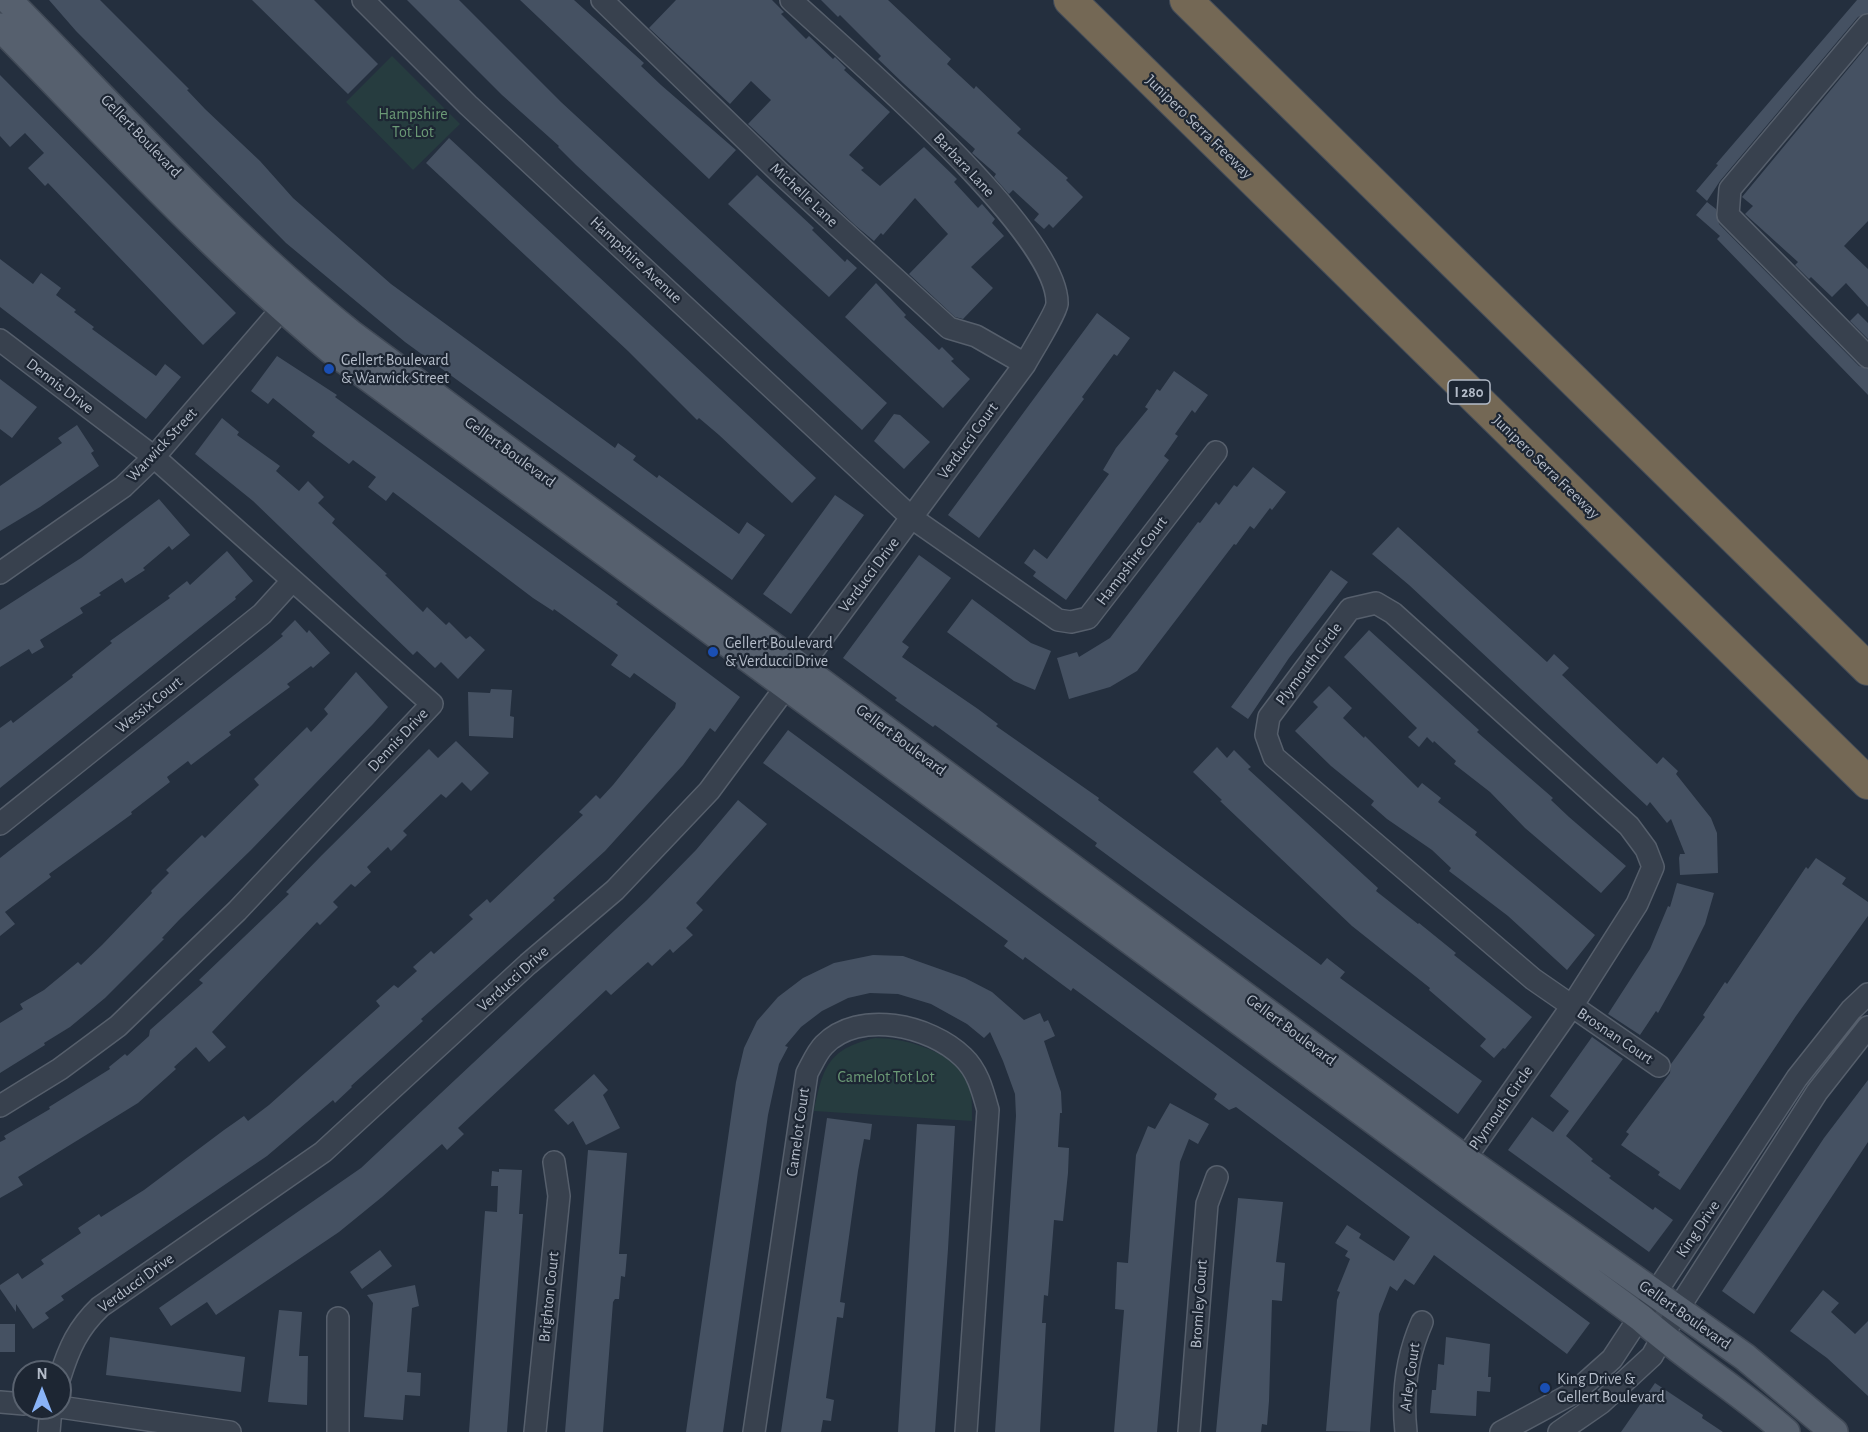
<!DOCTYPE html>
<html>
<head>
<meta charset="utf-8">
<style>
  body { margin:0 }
  #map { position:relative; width:1868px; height:1432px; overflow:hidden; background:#242f3e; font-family:"Alegreya Sans",sans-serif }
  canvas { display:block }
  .north { position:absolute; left:12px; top:1360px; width:60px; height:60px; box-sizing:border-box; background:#1d2633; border:2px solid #59626f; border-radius:50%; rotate:0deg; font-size:16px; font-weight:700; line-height:24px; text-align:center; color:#b4bcc9 }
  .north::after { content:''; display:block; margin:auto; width:21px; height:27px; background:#8ab4f8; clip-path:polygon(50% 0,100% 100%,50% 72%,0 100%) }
</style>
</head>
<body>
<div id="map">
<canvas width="1868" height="1432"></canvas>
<div class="north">N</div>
</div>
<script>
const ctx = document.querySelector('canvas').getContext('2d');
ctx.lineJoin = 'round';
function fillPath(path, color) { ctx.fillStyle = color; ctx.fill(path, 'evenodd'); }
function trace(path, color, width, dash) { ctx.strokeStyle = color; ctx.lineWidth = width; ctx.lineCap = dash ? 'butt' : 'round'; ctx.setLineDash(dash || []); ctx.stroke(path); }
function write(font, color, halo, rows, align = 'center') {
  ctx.font = font + ' "Alegreya Sans",sans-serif'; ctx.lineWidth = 4.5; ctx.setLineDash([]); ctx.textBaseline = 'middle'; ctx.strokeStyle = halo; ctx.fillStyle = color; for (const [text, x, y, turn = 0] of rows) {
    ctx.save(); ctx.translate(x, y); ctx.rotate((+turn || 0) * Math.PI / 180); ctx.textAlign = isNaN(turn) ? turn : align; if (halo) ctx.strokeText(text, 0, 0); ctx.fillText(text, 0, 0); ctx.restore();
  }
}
fillPath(new Path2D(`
  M392 56 460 124 413 170 346 102Z
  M875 1038C904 1038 947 1050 964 1075 973 1089 972 1105 972 1121L814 1111C823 1067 828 1049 875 1038Z`), '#263c3f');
fillPath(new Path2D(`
  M49 0H100L189 89 187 90 205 109 260 161 293 198 391 284 615 448 618 443 636 456 633 460 657 478 659 475 739 534 747 522 765 535 732 580 405 342 286 243 76 31Z
  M252 0H314L378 64 348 94Z
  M407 0H459L561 102 887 403 862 430 576 165 558 147 559 146 502 95Z
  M520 0H574L644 63 641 66 661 85 736 150 709 179Z
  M676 0H772L784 12 781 14 806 39 809 36 833 59 835 57 846 68 844 70 890 112 849 155 864 168 861 170 880 186 924 147 957 179 954 182 978 208 982 204 995 219 992 223 1004 236 971 267 993 288 963 319 955 317 909 274 948 234 915 198 883 235 881 233 874 241 856 226 748 124 771 100 751 81 730 104 649 28Z
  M821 0H888L951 59 947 64 974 89 976 86 1021 129 1017 133 1068 178 1066 180 1083 197 1053 228 1049 224 1044 229 1034 220 1039 214 1013 190 1009 194 1008 193 994 177 996 174 972 153 975 149 903 83 878 59 881 56 840 15 838 17Z
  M1857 0H1868V13L1858 17 1720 181 1707 201 1696 191 1718 165 1716 164Z
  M1868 45V221L1844 246 1868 269V307L1846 283 1832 297 1811 277 1809 279 1795 265 1798 262 1745 214 1753 206 1742 197Z
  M0 75 236 313 203 345 48 183 45 186 28 168 44 153 25 133 10 147 0 136Z
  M449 138 816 478 792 503 719 435 699 418 697 420 628 351 426 163Z
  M757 175 814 228 812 230 845 262 847 259 857 268 829 297 728 204Z
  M1707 202 1716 209 1719 224 1859 366 1868 369V395L1717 239 1720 236 1696 215Z
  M0 259 33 284 41 273 61 288 56 295 76 310 74 312 94 327 92 329 156 376 165 364 181 377 146 419 0 307Z
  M876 283 906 315 904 317 939 350 942 347 954 359 951 361 970 379 943 408 845 317Z
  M1097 313 1130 338 1117 356 1114 354 1082 397 1084 399 1071 416 979 538 948 515Z
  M1858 313 1868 323V339L1850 321Z
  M277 356 337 395 335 397 618 602 616 604 740 697 715 732 710 728 683 765 605 851 553 898 555 900 421 1019 423 1021 351 1086 352 1087 335 1103 333 1100 267 1156 61 1296 64 1300 45 1313 49 1318 33 1329 16 1304V1312L0 1289V1285L18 1273 22 1279 44 1264 41 1260 81 1233 78 1228 99 1214 101 1217 144 1190 224 1130 244 1116 248 1121 269 1105 380 1006 376 1001 394 985 398 988 417 971 413 967 431 951 434 954 473 919 469 915 487 899 490 903 583 815 579 812 596 795 600 799 613 785 675 708 676 703 634 673 630 678 611 665 618 655 554 609 553 611 533 598 393 492 386 501 368 487 376 477 353 460 349 464 312 436 315 432 273 398 268 404 251 391Z
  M1174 371 1208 395 1195 413 1192 410 1175 434 1178 436 1164 456 1169 460 1066 600 1033 576 1036 572 1024 563 1034 549 1047 559 1109 474 1103 470 1116 448 1148 409 1145 407 1157 389 1160 391Z
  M0 379 37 407 12 438 0 429Z
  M894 414 900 415 930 442 904 469 874 441Z
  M222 418 239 432 237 435 280 466 276 471 299 491 308 481 324 497 318 503 335 519 332 523 387 574 385 575 423 612 427 607 446 625 449 622 466 639 470 636 485 650 458 679 441 662 435 668 417 651 413 655 253 501 195 454Z
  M77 425 94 451 91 453 99 466 40 507 0 531V486L62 443 58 438Z
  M1253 467 1286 492 1272 510 1270 508 1254 529 1250 526 1236 545 1234 544 1137 671 1110 687 1069 699 1057 658 1077 652 1079 657 1110 638 1198 522 1200 523 1216 502 1219 505 1234 485 1237 487Z
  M835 495 864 515 791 614 763 594Z
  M159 499 190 535 172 550 169 546 143 568 145 570 125 583 122 578 99 593 101 595 80 608 83 613 40 640 44 647 32 654 29 649 0 667V610L81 558Z
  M1398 527 1547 662 1554 654 1569 668 1562 675 1657 764 1663 757 1678 771 1676 774 1711 818 1717 833 1718 873 1680 875 1679 858 1680 854H1685L1671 819 1667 823 1650 802 1647 806 1409 585 1372 554Z
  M227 551 253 581 235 597 236 599 0 788V728L11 720 13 723 73 677 72 675 112 643 110 641 170 598 168 596 187 581 190 585Z
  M919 555 951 578 902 642 909 647 902 657 978 709 998 724 996 726 1099 798 1098 800 1321 965 1327 958 1345 972 1340 978 1482 1081 1458 1114 1095 846 1097 843 935 725 933 727 895 700 897 698 843 658Z
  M1331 570 1348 582 1289 658 1248 719 1231 707Z
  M972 599 1031 643 1051 651 1035 690 1014 681 947 632Z
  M295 620 307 633 309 630 330 653 313 668 311 666 287 684 290 687 229 732 231 735 191 765 188 761 167 777 170 782 131 812 132 814 49 874 51 877 5 912 15 924 0 936V858L265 651 283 636 281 634Z
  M1369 630 1479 730 1477 732 1553 798 1551 800 1569 817 1626 866 1601 893 1525 828 1490 792 1454 764 1456 761 1434 741 1433 743 1427 737 1419 747 1408 737 1417 728 1344 657Z
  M356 672 388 707 373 724 251 850 179 920 162 938 164 939 105 998 70 1027 44 1043 45 1045 0 1073V1023L23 1009 20 1004 44 990 78 962 81 965 102 945 152 893 151 891 169 873 166 870 202 835 205 838 259 785 254 779 307 727 311 732 328 714 324 709Z
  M1329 686 1352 708 1343 718 1364 738 1365 736 1418 788 1422 783 1441 798 1438 802 1477 832 1475 835 1595 935 1567 970 1508 916 1449 871 1451 868 1432 850 1387 819 1371 805 1374 801 1331 766 1295 731 1318 707 1313 702Z
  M491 689 512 690 510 716 514 717 513 738 469 736 468 692 490 693Z
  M788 730 1590 1323 1567 1354 1434 1255 1414 1285 1405 1279 1397 1291 1390 1286 1379 1314 1370 1432 1326 1431 1337 1300 1340 1292 1337 1291 1350 1259 1345 1256 1348 1251 1335 1243 1347 1225 1361 1234 1359 1238 1394 1261 1410 1237 1236 1107 1229 1110 1214 1099 1217 1094 1073 988 1071 991 1025 957 1023 960 1004 946 1008 941 763 763Z
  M456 741 489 773 471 791 462 782 446 798 441 794 403 831 407 835 391 851 388 847 367 867 371 872 355 887 351 884 333 902 338 907 320 925 317 922 212 1032 226 1047 209 1062 196 1047 174 1067 176 1069 138 1103 18 1177 23 1185 0 1198V1142L6 1139 4 1136 50 1109 49 1107 110 1069 109 1067 125 1054 127 1056 149 1036 150 1030 203 983 199 980 289 894 286 892 322 855 429 749 438 758Z
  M1217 747 1227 758 1234 750 1251 767 1248 769 1378 888 1376 891 1418 924 1419 923 1456 953 1454 955 1532 1017 1505 1049 1503 1048 1494 1058 1480 1046 1486 1039 1429 990 1430 988 1352 926 1220 801 1222 800 1193 772Z
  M738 800 767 824 696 903 703 910 686 928 693 935 673 953 670 949 652 966 648 962 611 995 606 990 458 1128 464 1134 447 1150 442 1144 382 1197 339 1232 216 1315 207 1302 171 1326 159 1308 361 1168 647 900 696 850Z
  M1816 858 1846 878 1842 884 1868 902V916L1796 1016 1680 1190 1658 1175 1660 1172 1621 1145 1629 1134 1626 1132 1670 1073 1671 1064 1705 1017 1703 1015 1725 982 1727 984 1806 867 1808 869Z
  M1677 883 1714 893 1705 924 1681 972 1658 1013 1656 1011 1640 1035 1608 1014 1650 949 1668 906 1670 907Z
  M873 955 903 956 965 978 992 992 1024 1020 1040 1013 1044 1022 1048 1020 1055 1036 1044 1041 1061 1092 1062 1113H1060L1058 1147 1069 1148 1068 1173 1063 1221 1054 1220 1048 1296 1044 1295 1042 1323H1046L1040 1432H995L1016 1116 1015 1094 1003 1061 990 1032 984 1038 967 1024 931 1004 898 994 870 993 848 998 822 1011 801 1027 785 1046 788 1047 779 1064 768 1115 723 1432H686L736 1082 744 1048 757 1021 778 997 803 978 834 963Z
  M1592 1037 1623 1059 1566 1136 1593 1159 1591 1161 1611 1176 1609 1178 1653 1210 1655 1207 1673 1220 1649 1252 1508 1150 1532 1117 1553 1132 1569 1111 1550 1096Z
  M594 1074 608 1090 603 1095 620 1128 586 1145 573 1121 568 1125 554 1110Z
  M1868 1080V1142L1754 1314 1722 1291 1824 1138Z
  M1170 1103 1209 1124 1198 1144 1189 1139 1180 1162 1157 1432H1114L1124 1310 1115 1309 1117 1262 1128 1263 1136 1155 1148 1126 1155 1129Z
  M827 1118 872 1124 870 1140 864 1139 858 1171 840 1302 845 1303 843 1318 837 1317 826 1398 834 1400 831 1421 823 1420 821 1432H781Z
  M917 1124 955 1126 948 1249 935 1432H898Z
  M588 1150 627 1153 619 1254H627L625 1277 621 1276 619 1299H615L613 1302 603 1432H565Z
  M499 1169 522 1170 519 1214H523L507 1432H469L485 1211 497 1212 498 1186H491L492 1171 499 1172Z
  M1238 1198 1283 1202 1276 1262 1285 1263 1282 1301 1272 1300 1269 1401 1267 1425 1262 1424 1261 1432H1216Z
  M380 1250 392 1266 362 1289 350 1272Z
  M415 1285 419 1306 412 1308 407 1372 421 1373 420 1396 405 1395 403 1420 364 1417 373 1303 367 1295Z
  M1823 1290 1839 1303 1831 1312 1855 1334 1868 1321V1396L1827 1358 1790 1331Z
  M279 1310 302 1312 299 1356H308L307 1405 268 1402Z
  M0 1324H15V1352H0Z
  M110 1337 245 1357 241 1392 106 1375Z
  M1446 1337 1490 1344 1488 1377H1491L1490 1392 1477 1391 1476 1416 1430 1413 1432 1390H1436L1438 1364 1444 1365Z
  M1655 1383 1703 1415 1702 1418 1723 1432H1621Z`), '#455162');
const minor = new Path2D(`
  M363 0 468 105 912 518 1058 620 1071 622 1088 618 1216 452
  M602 0 781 174 949 328 976 336 1025 364
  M1868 25 1730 189 1728 215 1868 357
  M0 340 154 457 432 704 237 911 118 1026 60 1069 0 1106
  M0 573 123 487 154 457 292 297
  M1376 603 1393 613 1629 826 1646 849 1653 867 1637 904 1572 1006 1533 979 1274 757 1266 735 1269 717 1350 609Z
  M0 824 262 614 292 581
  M1457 1170 1572 1006 1659 1066
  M338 1318V1432
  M60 1377C69 1348 78 1328 100 1307L323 1152 528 964 615 890 709 791 1025 364C1031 353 1056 313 1057 304 1060 232 847 52 791 0
  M0 1402 24 1404
  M60 1407 230 1432
  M49 1432 51 1408
  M535 1432 559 1196 554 1162
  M754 1432 807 1073C812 1064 817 1052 824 1045 859 1009 930 1025 963 1057 978 1071 983 1092 988 1110L966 1432
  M1189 1432 1207 1204 1217 1177
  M1406 1432C1402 1395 1407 1356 1422 1322
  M1501 1432 1575 1392 1612 1359 1797 1078 1851 1010 1868 994
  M1559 1432 1601 1403 1652 1356 1678 1309 1817 1092 1868 1027`);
const major = new Path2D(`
  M8 0C119 113 226 233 350 333L1465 1159 1745 1357 1834 1432
  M0 27C108 137 213 251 331 350L1641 1318C1687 1359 1740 1391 1786 1432`);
const highway = new Path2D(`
  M1070 0 1868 783
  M1186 0 1868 669`);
trace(minor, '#565f6c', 24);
trace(major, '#414a57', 30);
trace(highway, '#434c59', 34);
trace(minor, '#38414e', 21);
trace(major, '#56606e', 27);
trace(highway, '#746855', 32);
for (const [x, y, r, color] of [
  [329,369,6,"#1a4fb4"],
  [713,652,6,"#1a4fb4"],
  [1545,1388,6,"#1a4fb4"]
]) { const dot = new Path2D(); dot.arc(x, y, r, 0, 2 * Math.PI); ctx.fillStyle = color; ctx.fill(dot); trace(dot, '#1d2633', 2); }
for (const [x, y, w] of [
  [1469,392,42]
]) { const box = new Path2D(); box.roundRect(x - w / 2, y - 12, w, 24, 4.5); ctx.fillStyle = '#1d2633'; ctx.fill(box); trace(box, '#b4bcc9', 1.5); }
write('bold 15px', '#b4bcc9', null, [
  ["I 280",1469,392]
]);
write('16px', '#6b9a76', '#1d2633', [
  ["Hampshire",413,114],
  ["Tot Lot",413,132],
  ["Camelot Tot Lot",886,1077]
]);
write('16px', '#b4bcc9', '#1d2633', [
  ["Junipero Serra Freeway",1199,127,44],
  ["Gellert Boulevard",141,136,46],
  ["Barbara Lane",964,165,47],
  ["Michelle Lane",804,195,43],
  ["Hampshire Avenue",636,260,43],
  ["Dennis Drive",60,386,37],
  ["Verducci Court",968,441,-54],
  ["Warwick Street",162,445,-47],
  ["Gellert Boulevard",510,452,36],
  ["Junipero Serra Freeway",1546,467,44],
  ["Hampshire Court",1132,561,-53],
  ["Verducci Drive",869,575,-53],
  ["Plymouth Circle",1309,664,-53],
  ["Wessix Court",149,705,-39],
  ["Dennis Drive",398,740,-47],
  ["Gellert Boulevard",901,740,37],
  ["Verducci Drive",513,979,-42],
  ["Gellert Boulevard",1291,1030,37],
  ["Brosnan Court",1615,1036,34],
  ["Plymouth Circle",1501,1108,-55],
  ["Camelot Court",798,1132,-82],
  ["King Drive",1698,1229,-56],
  ["Verducci Drive",136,1283,-36],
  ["Brighton Court",549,1297,-84],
  ["Bromley Court",1199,1304,-86],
  ["Gellert Boulevard",1685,1315,35],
  ["Arley Court",1410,1377,-82]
]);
write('16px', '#b4bcc9', '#1d2633', [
  ["Gellert Boulevard",341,360],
  ["& Warwick Street",341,378],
  ["Gellert Boulevard",725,643],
  ["& Verducci Drive",725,661],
  ["King Drive &",1557,1379],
  ["Gellert Boulevard",1557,1397]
], 'left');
</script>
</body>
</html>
